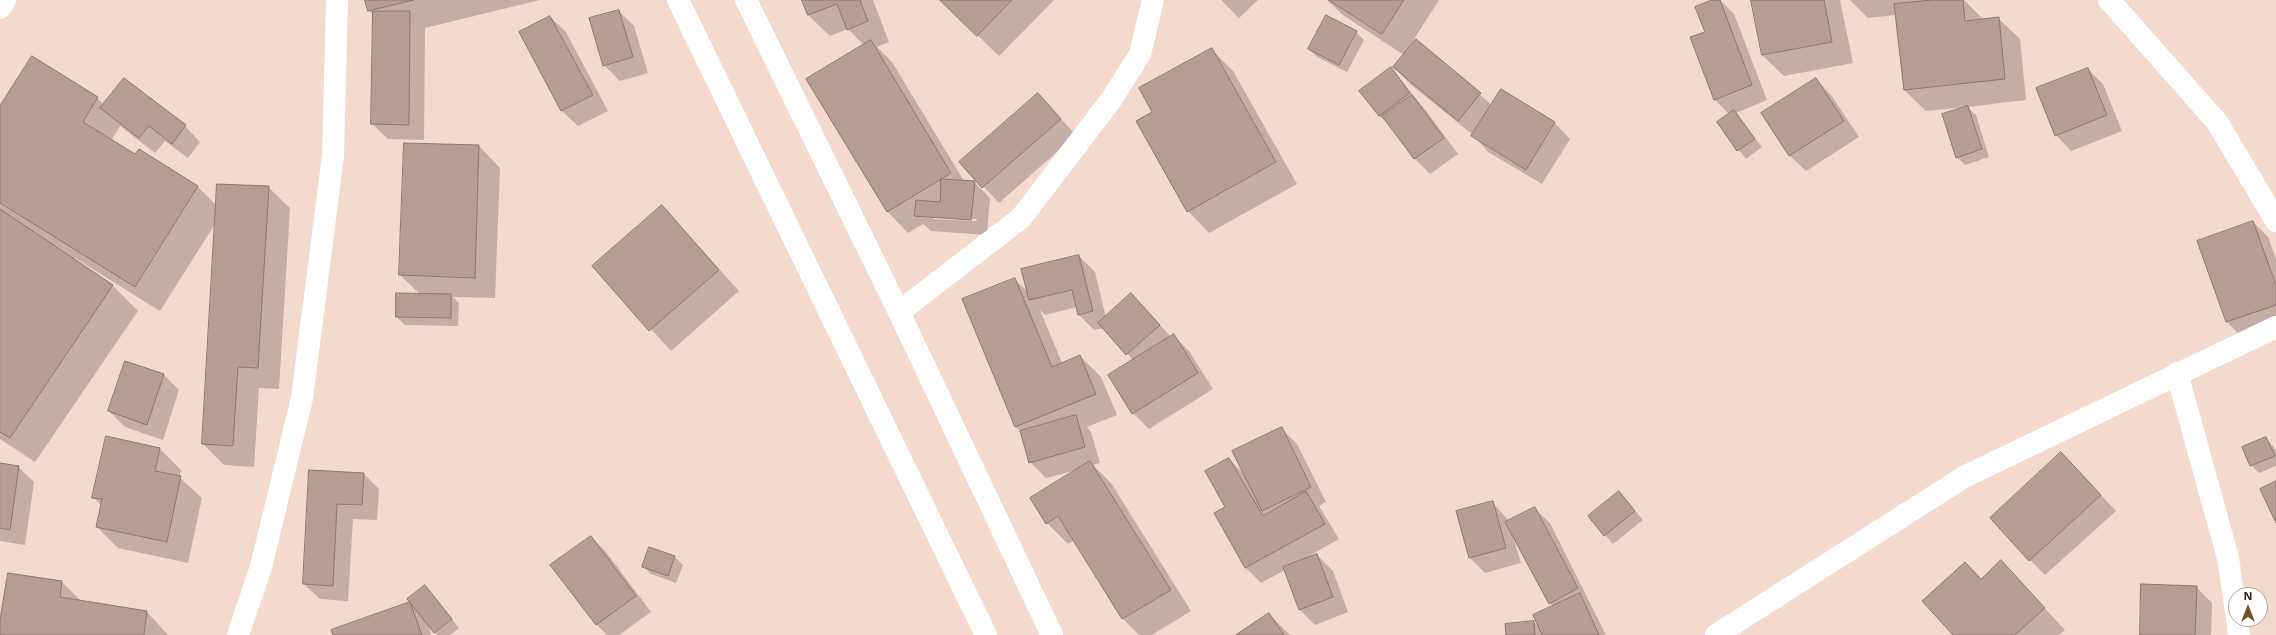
<!DOCTYPE html>
<html>
<head>
<meta charset="utf-8">
<style>
  body { margin:0 }
  #map { position:relative; width:2276px; height:635px; overflow:hidden; background:#f4d9cd; font-family:"Open Sans",sans-serif }
  canvas { display:block }
  .north { position:absolute; left:2228px; top:587px; width:40px; height:40px; box-sizing:border-box; background:#fff; border:1px solid #aaa6a4; border-radius:50%; rotate:0deg; font-size:11px; font-weight:700; line-height:16px; text-align:center; color:#2a201c }
  .north::after { content:''; display:block; margin:auto; width:14px; height:18px; background:#705527; clip-path:polygon(50% 0,100% 100%,50% 72%,0 100%) }
</style>
</head>
<body>
<div id="map">
<canvas width="2276" height="635"></canvas>
<div class="north">N</div>
</div>
<script>
const ctx = document.querySelector('canvas').getContext('2d');
ctx.lineJoin = 'round';
function fillPath(path, color) { ctx.fillStyle = color; ctx.fill(path, 'evenodd'); }
function trace(path, color, width, dash) { ctx.strokeStyle = color; ctx.lineWidth = width; ctx.lineCap = dash ? 'butt' : 'round'; ctx.setLineDash(dash || []); ctx.stroke(path); }
fillPath(new Path2D(`
  M366 0H540L425 28 424 140 388 139 372 124 374 15 369 11Z
  M803 0H873L889 42 877 47 892 62 964 181 974 182 990 198 987 235 931 231 923 224 908 233 887 211 864 45 848 29 830 36 808 15ZM935 217 977 219 976 221 933 219Z
  M941 0H1054L999 56Z
  M1221 0H1258L1239 18Z
  M1327 0H1439L1409 47 1416 41 1492 105 1501 90 1555 123 1570 139 1542 184 1488 152 1473 135 1409 83 1394 67 1404 55 1343 15Z
  M1715 0H1720L1734 14 1767 100 1736 113 1762 147 1746 159 1718 123 1729 114 1714 99Z
  M1752 0H1840L1853 63 1784 76 1762 55Z
  M1850 0H1964L1984 20 1998 18 2020 39 2026 100 1967 107 1976 115 1989 157 1965 165 1957 157 1966 107 1926 111 1904 90 1896 15 1868 18Z
  M619 11 634 26 648 73 620 81 604 65Z
  M550 17 566 32 608 111 578 126 562 111 520 32Z
  M1356 32 1364 40 1347 72 1317 57 1309 49Z
  M1212 50 1233 71 1297 184 1209 233 1188 211 1154 112Z
  M1391 68 1427 112 1458 154 1430 174 1415 159 1388 123 1379 116Z
  M2088 69 2103 84 2122 131 2071 151 2056 135Z
  M1816 79 1831 95 1859 137 1806 171 1790 156 1762 114Z
  M1038 94 1076 135 999 203 961 162Z
  M97 98 104 105 185 126 200 142 188 158 165 141 155 153 120 126 111 141 136 156 139 150 198 187 216 205 268 187 290 208 279 389 259 388 254 467 224 465 203 444 215 224 160 311 75 258 74 260 113 286 138 311 35 462 0 439V108Z
  M479 146 500 168 495 298 453 297 459 303 458 326 405 325 397 317 420 294 400 275Z
  M662 206 739 291 671 351 594 266Z
  M2253 222 2268 237 2276 259V325L2242 337 2227 322 2198 241Z
  M1079 256 1095 272 1106 318 1146 310 1171 337 1174 336 1189 351 1213 389 1149 429 1133 413 1134 361 1104 328 1094 330 1079 315 1077 307 1045 315 1040 310 1062 363 1080 356 1101 377 1117 415 1087 427 1091 432 1100 463 1093 465 1111 483 1191 611 1152 635H1139L1123 619 1074 540 1068 544 1047 523 1077 470 1046 478 1030 462 1021 432 1016 427 963 300 1014 279 1028 292ZM1076 288 1077 289 1039 298V296Z
  M126 362 164 375 179 390 163 440 125 427 109 411Z
  M1281 428 1297 444 1326 502 1319 506 1339 539 1307 557 1317 555 1333 571 1348 612 1315 625 1299 609 1285 570 1261 583 1246 568 1215 513 1226 507 1229 459 1244 474Z
  M2266 438 2276 450V466L2259 473 2251 465Z
  M160 449 181 470 179 477 202 498 188 563 118 548 97 527 102 506 93 497Z
  M2061 453 2116 511 2045 575 2030 560Z
  M0 464 18 467 34 482 25 545 0 541Z
  M310 471 364 474 379 489 377 520 353 519 348 601 320 599 304 584Z
  M1619 492 1643 520 1613 544 1589 516Z
  M1492 502 1509 521 1534 508 1550 523 1606 635H1507L1534 622 1540 629 1553 607 1513 537 1521 563 1485 573 1470 558Z
  M591 537 606 552 651 612 619 635H607L597 625 552 566Z
  M650 548 675 557 683 565 676 583 651 574 643 566Z
  M2001 561 2065 630 2059 635H1955L1981 580Z
  M9 574 62 582 81 601 147 612 168 635H0Z
  M425 586 459 628 450 635H437L428 624 431 635H334L411 603Z
  M2196 587 2212 603 2211 635H2141Z
  M1269 614 1290 635H1237Z`), '#0003');
const building = new Path2D(`
  M365 0H414L368 11Z
  M802 0H860L868 21 847 30 837 4 808 15Z
  M940 0H1012L977 36Z
  M1329 0H1404L1382 34Z
  M1712 0H1720L1752 85 1714 100 1690 37 1705 32 1695 7Z
  M1751 0H1824L1832 42 1762 55Z
  M1933 0H1963L1965 21 1999 17 2005 79 1904 90 1894 4Z
  M619 10 633 57 603 66 589 18Z
  M373 11H410L409 125 371 124Z
  M1326 15 1357 31 1339 65 1308 49Z
  M550 16 593 95 561 111 519 32Z
  M1416 39 1481 93 1458 121 1393 67Z
  M871 40 951 173 887 212 806 79Z
  M1212 48 1276 162 1187 212 1136 121 1152 112 1139 88Z
  M32 56 98 97 83 122 135 154 139 149 198 186 135 287 0 203V106Z
  M1391 67 1410 93 1379 116 1359 91Z
  M2088 68 2107 115 2055 136 2036 88Z
  M124 78 186 125 172 144 149 126 139 138 100 108Z
  M1816 78 1844 121 1789 156 1761 113Z
  M1501 89 1555 122 1526 170 1471 136Z
  M1038 93 1061 119 982 188 959 162Z
  M1412 95 1444 138 1414 159 1382 116Z
  M1968 106 1982 149 1956 158 1942 114Z
  M1734 110 1755 139 1737 151 1717 122Z
  M404 143 479 145 475 278 399 275Z
  M941 179 975 181 971 220 914 216 916 200 940 202Z
  M217 184 269 186 258 368 238 367 233 446 202 444Z
  M662 205 719 270 649 331 592 266Z
  M0 209 113 285 10 438 0 432Z
  M2253 221 2276 285V305L2226 322 2197 241Z
  M1079 255 1093 311 1078 315 1072 290 1029 300 1021 269Z
  M1015 278 1052 367 1080 355 1096 394 1015 427 962 299Z
  M396 293 451 294V318L396 317Z
  M1131 293 1160 325 1126 355 1098 323Z
  M1174 334 1198 373 1132 414 1108 375Z
  M125 361 164 374 147 425 108 411Z
  M1076 415 1085 447 1029 463 1020 431Z
  M1282 427 1311 487 1262 511 1232 451Z
  M106 436 160 448 155 471 181 476 167 542 96 527 102 499 92 498Z
  M2266 437 2275 456 2250 466 2242 447Z
  M2061 452 2101 495 2029 561 1990 518Z
  M1229 458 1263 516 1306 491 1325 524 1245 568 1214 513 1225 507 1205 471Z
  M1090 461 1171 590 1122 619 1058 516 1046 524 1030 498Z
  M0 463 19 466 10 530 0 528Z
  M309 470 364 473 362 505 337 504 333 586 303 584Z
  M2276 481V523L2260 489Z
  M1619 491 1635 511 1604 536 1588 516Z
  M1493 501 1506 548 1469 558 1456 511Z
  M1535 507 1578 588 1549 604 1505 522Z
  M591 536 636 596 596 625 550 565Z
  M649 547 675 556 668 576 642 567Z
  M1317 554 1333 597 1299 610 1283 567Z
  M2001 560 2045 608 2015 635H1953L1922 601 1965 562 1981 579Z
  M8 573 62 581 60 597 147 611 144 635H0V620Z
  M2141 584 2197 586 2195 635H2140Z
  M425 585 452 619 434 633 407 599Z
  M1580 593 1599 635H1542L1533 615Z
  M410 602 422 635H333L331 630Z
  M1269 613 1284 635H1236Z
  M1534 621 1535 635H1506L1505 624Z`);
fillPath(building, '#b69d92');
trace(building, '#8e766c', 1);
trace(new Path2D(`
  M2109 0 2217 122 2276 221
  M0 8 5 0
  M899 312 1021 218 1111 100 1140 54 1153 0
  M2177 373 2228 558 2236 612
  M2237 619 2239 635
  M238 635 261 567 302 398 333 156 337 0
  M1716 635 1964 477 2276 327`), '#fff', 22);
trace(new Path2D(`
  M678 0 986 635
  M746 0 899 312 1052 635`), '#fff', 22);
</script>
</body>
</html>
